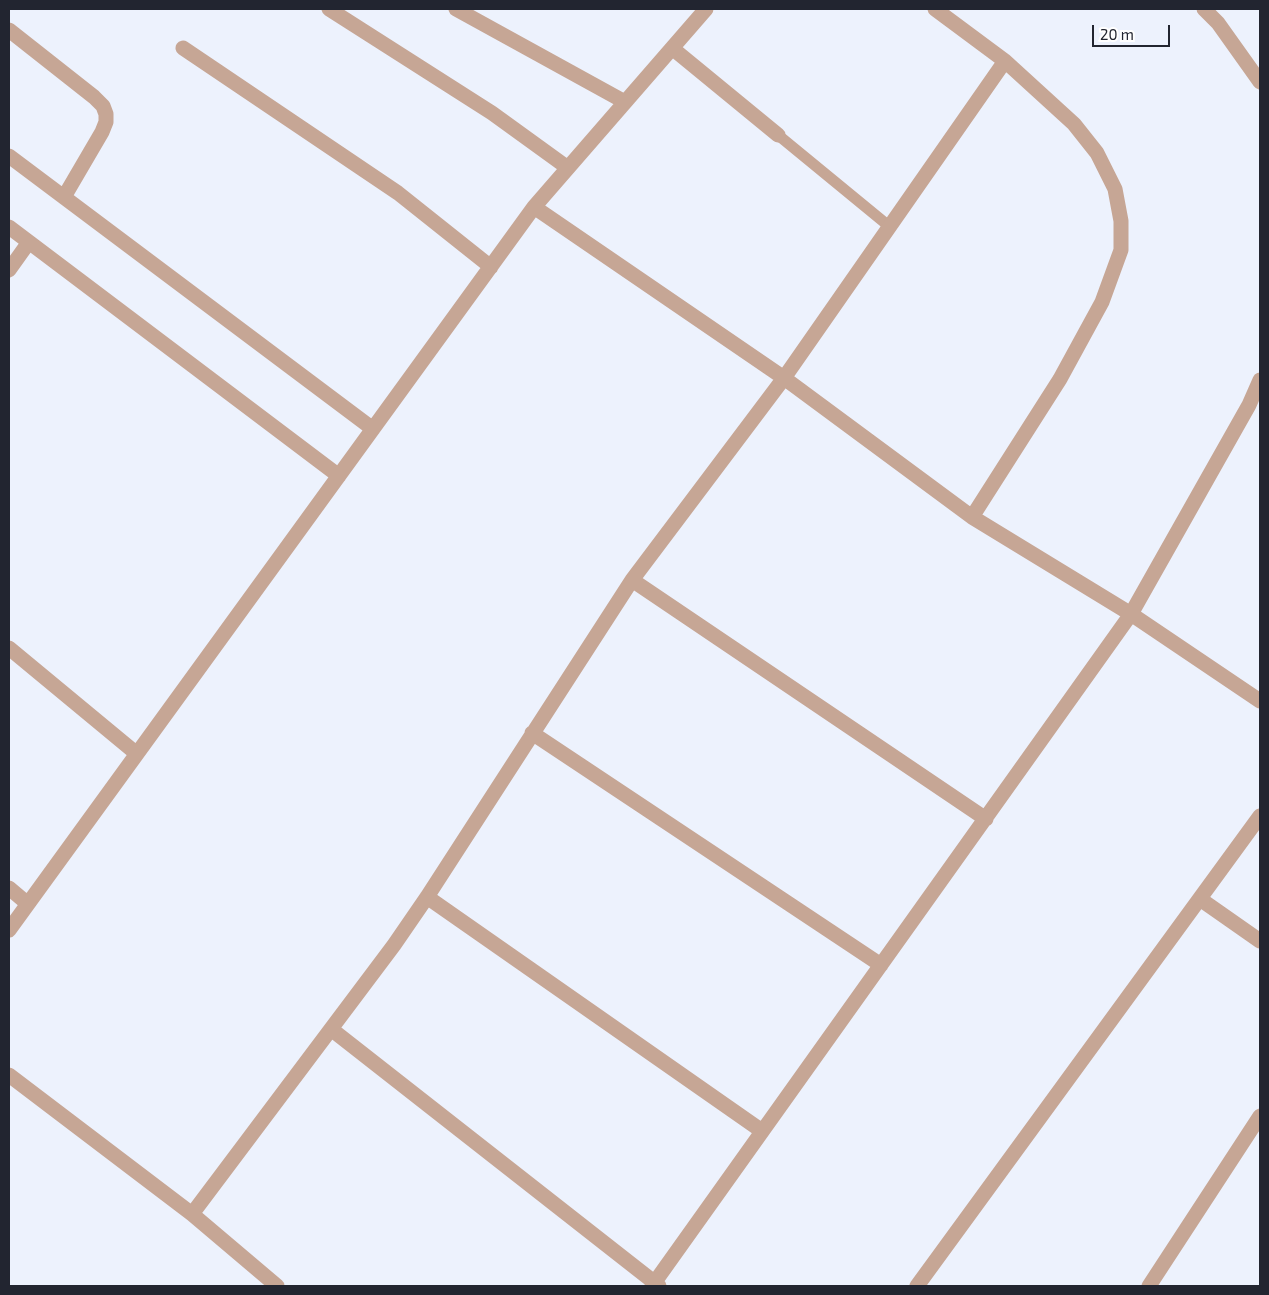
<!DOCTYPE html>
<html>
<head>
<meta charset="utf-8">
<style>
  body { margin:0 }
  #map { position:relative; width:1269px; height:1295px; overflow:hidden; background:#edf2fd; font-family:"Exo 2",sans-serif }
  canvas { display:block }
  .frame { position:absolute; inset:0; border:10px solid #222530; pointer-events:none }
  .scale { position:absolute; left:1092px; top:25px; width:78px; height:22px; box-sizing:border-box; border:2px solid #222530; border-top:0; padding-left:6px; font-size:15px; line-height:18px; white-space:nowrap; color:#222530; -webkit-text-stroke:4px #fff; paint-order:stroke }
</style>
</head>
<body>
<div id="map">
<canvas width="1269" height="1295"></canvas>
<div class="frame"></div>
<div class="scale">20 m</div>
</div>
<script>
const context = document.querySelector('canvas').getContext('2d');
context.lineJoin = 'round';
const shape = rows => new Path2D(rows.map(r => 'M' + r).join(''));
function trace(path, color, width, dash) { context.strokeStyle = color; context.lineWidth = width; context.lineCap = dash ? 'butt' : 'round'; context.setLineDash(dash || []); context.stroke(path); }
trace(shape([
  [778,135,890,227]
]), '#c6a695', 11);
trace(shape([
  [329,9,492,113,568,168],
  [456,9,625,102],
  [935,9,1005,61,1074,124,1097,153,1115,189,1121,221,1121,250,1102,302,1060,379,972,517],
  [1204,9,1218,23,1260,82],
  [9,30,94,97,103,106,106,114,106,122,102,132,64,197],
  [183,48,398,193,491,267],
  [672,48,778,135],
  [9,156,373,429],
  [534,207,784,378,972,517,1131,614,1260,701],
  [9,227,339,476],
  [9,270,29,242],
  [632,580,986,819],
  [9,648,137,754],
  [532,733,881,965],
  [9,888,28,904],
  [427,897,762,1131],
  [1200,899,1260,941],
  [9,930,534,207,706,9],
  [331,1029,659,1286],
  [9,1075,192,1214,277,1286],
  [192,1214,394,945,427,897,632,580,784,378,1005,61],
  [652,1286,1131,614,1249,405,1260,380],
  [917,1286,1260,816],
  [1149,1286,1260,1116]
]), '#c6a695', 15);
</script>
</body>
</html>
